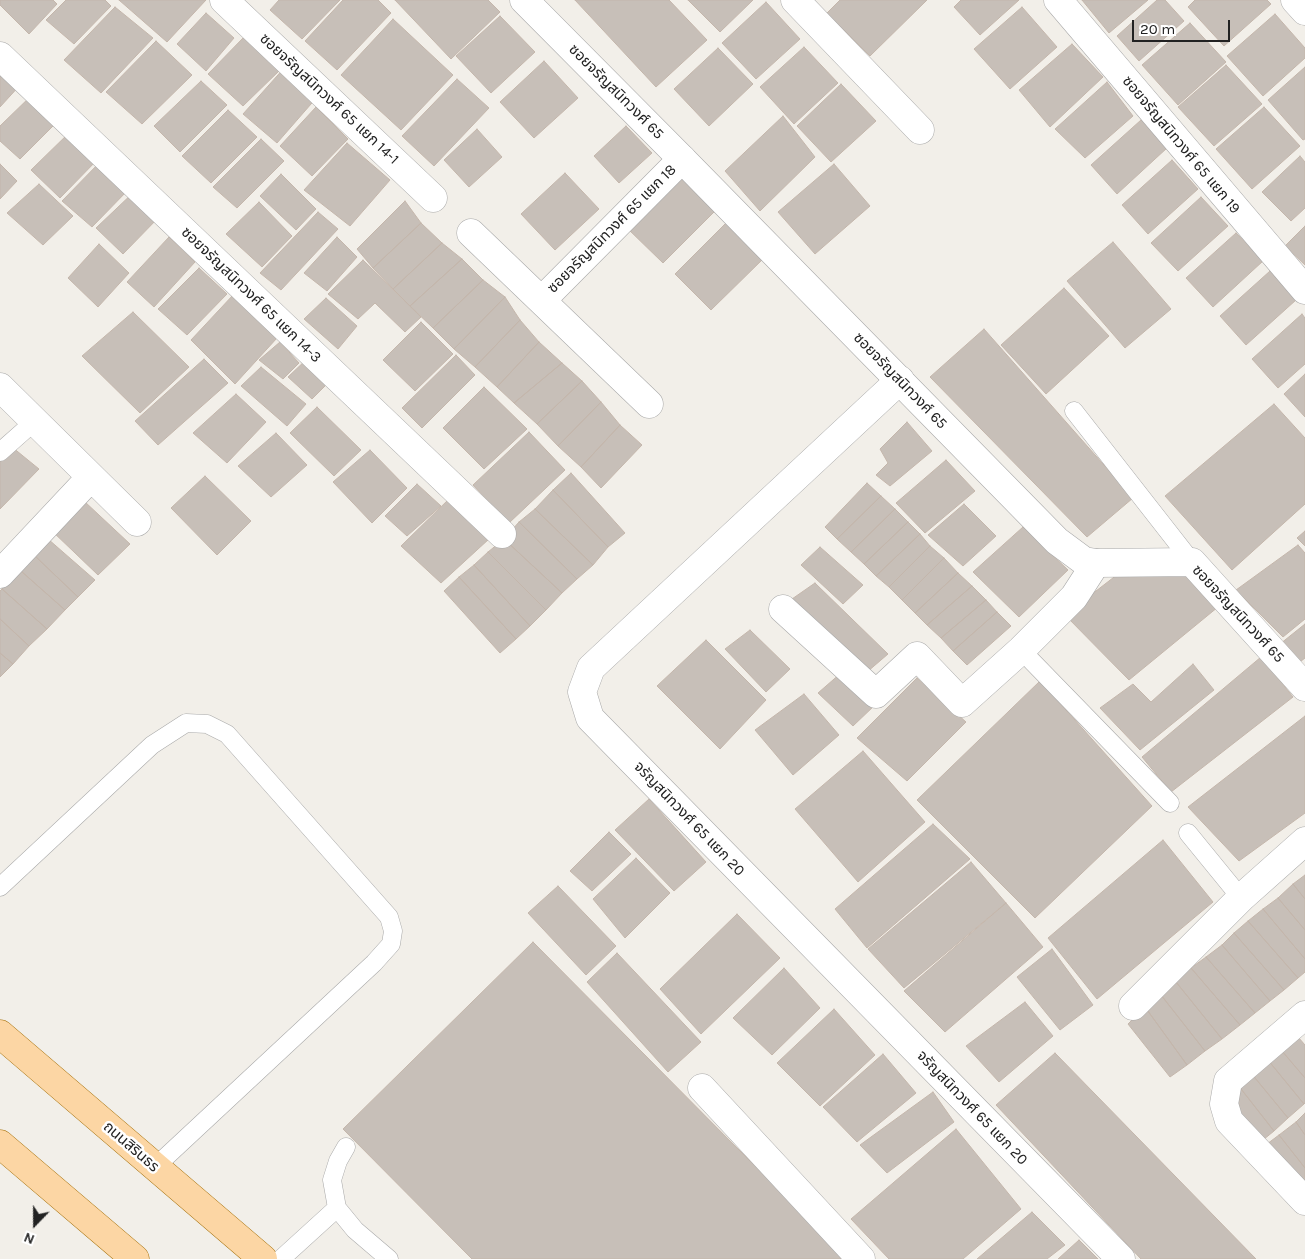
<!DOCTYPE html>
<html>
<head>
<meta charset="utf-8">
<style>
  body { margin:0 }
  #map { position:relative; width:1305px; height:1259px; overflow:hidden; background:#f2efe9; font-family:Karla,sans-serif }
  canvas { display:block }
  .north { position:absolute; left:10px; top:1199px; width:50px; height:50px; -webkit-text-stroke:4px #fff; paint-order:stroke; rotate:202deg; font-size:14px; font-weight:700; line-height:20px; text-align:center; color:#222 }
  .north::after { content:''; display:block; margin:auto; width:18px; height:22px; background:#222; clip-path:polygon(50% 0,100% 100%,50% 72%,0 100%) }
  .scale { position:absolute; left:1132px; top:20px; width:98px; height:22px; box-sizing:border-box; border:2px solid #222; border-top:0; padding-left:6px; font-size:15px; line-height:18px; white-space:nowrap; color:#222; -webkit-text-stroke:4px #fff; paint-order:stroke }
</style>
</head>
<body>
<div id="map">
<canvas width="1305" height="1259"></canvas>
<div class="north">N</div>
<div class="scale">20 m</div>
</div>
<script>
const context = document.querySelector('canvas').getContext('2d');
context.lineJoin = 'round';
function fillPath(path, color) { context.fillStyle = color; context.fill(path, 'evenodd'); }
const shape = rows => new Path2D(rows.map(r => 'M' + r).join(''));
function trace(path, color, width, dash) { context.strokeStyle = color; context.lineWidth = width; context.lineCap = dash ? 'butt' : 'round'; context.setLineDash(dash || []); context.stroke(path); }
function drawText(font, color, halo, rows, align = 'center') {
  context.font = font + ' Karla,"Noto Sans Thai",sans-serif'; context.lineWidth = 5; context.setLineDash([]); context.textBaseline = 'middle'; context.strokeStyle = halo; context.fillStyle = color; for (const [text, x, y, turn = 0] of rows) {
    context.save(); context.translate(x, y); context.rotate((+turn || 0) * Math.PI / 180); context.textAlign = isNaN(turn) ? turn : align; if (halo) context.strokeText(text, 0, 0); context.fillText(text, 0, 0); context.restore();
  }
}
const building = shape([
  [0,0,53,0,57,4,29,34,0,5,0,0],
  [66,0,105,0,111,6,74,44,46,20,66,0],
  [119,0,206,0,167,42,119,0],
  [279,0,340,0,302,39,270,10,279,0],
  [343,0,378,0,391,13,337,70,305,41,343,0],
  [395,0,488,0,500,12,451,59,395,0],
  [575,0,669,0,707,40,656,87,575,0],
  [688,0,753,0,720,32,688,0],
  [840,0,927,0,870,56,827,13,840,0],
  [961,0,1019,0,980,35,954,7,961,0],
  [1082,0,1148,0,1109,33,1082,0],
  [1157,0,1165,0,1184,21,1139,61,1117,36,1157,0],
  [1195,0,1267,0,1271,4,1224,46,1188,7,1195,0],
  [766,2,800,39,756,79,722,43,766,2],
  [115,7,153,38,101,93,64,60,115,7],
  [1022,7,1057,47,1010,89,974,49,1022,7],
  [206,13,234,38,206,71,177,44,206,13],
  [1275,14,1305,48,1305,58,1263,96,1227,56,1275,14],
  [500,16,535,52,491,93,456,56,500,16],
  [393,19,453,75,401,130,341,75,393,19],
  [1190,23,1226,62,1178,105,1142,65,1190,23],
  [245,36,281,69,243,106,208,74,245,36],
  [156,41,192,75,142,124,106,92,156,41],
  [1072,44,1103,77,1050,127,1019,90,1072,44],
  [804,47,838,83,794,124,760,87,804,47],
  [718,48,753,84,709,126,674,89,718,48],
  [544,61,578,98,534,138,500,102,544,61],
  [0,63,21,84,0,107,0,63],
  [1226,65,1262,104,1214,146,1178,107,1226,65],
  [286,66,318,96,277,143,243,114,286,66],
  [1305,67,1305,139,1303,140,1268,100,1305,67],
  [457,79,489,108,434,166,402,136,457,79],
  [201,81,227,105,180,152,154,126,201,81],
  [1107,82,1133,116,1085,158,1055,129,1107,82],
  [841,84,876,121,831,162,797,126,841,84],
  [34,93,60,119,20,159,0,141,0,126,34,93],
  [316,107,348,139,312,176,280,146,316,107],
  [1264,107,1300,146,1252,189,1216,149,1264,107],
  [228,110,257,137,211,183,182,156,228,110],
  [783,116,815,157,760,211,725,171,783,116],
  [1141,120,1167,148,1117,194,1091,165,1141,120],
  [626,126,652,153,619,183,594,156,626,126],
  [477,129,502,157,469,187,444,160,477,129],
  [72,130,100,157,60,198,31,170,72,130],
  [261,139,284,161,237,208,213,187,261,139],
  [347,143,390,180,350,226,304,190,347,143],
  [1300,156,1305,162,1305,208,1291,221,1262,192,1300,156],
  [102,160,130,188,92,227,62,201,102,160],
  [1172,160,1198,189,1148,234,1122,205,1172,160],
  [0,164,17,181,0,199,0,164],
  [834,164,870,206,815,254,778,212,834,164],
  [565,173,599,209,555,250,521,214,565,173],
  [281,174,316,209,296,230,260,196,281,174],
  [678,174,715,211,663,263,626,227,678,174],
  [39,184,73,216,43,245,7,213,39,184],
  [136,190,160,216,123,254,96,228,136,190],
  [1201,197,1228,226,1178,271,1151,243,1201,197],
  [405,201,421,223,373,268,357,249,405,201],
  [259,202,292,236,262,267,226,234,259,202],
  [318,212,338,229,281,290,260,273,318,212],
  [727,222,764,258,711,310,675,274,727,222],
  [421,223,442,243,393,289,373,268,421,223],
  [1305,226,1305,265,1285,246,1305,226],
  [1236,233,1263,261,1213,307,1186,278,1236,233],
  [169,237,195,262,154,307,127,282,169,237],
  [337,237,357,257,327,291,304,273,337,237],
  [1113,242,1171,309,1125,348,1067,281,1113,242],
  [442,243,462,259,410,306,393,289,442,243],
  [99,244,129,273,98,307,68,278,99,244],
  [462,259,483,280,433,328,410,306,462,259],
  [363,260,421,317,405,332,375,303,358,319,328,294,363,260],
  [199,268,227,294,187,335,158,309,199,268],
  [1270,271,1296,300,1246,345,1220,316,1270,271],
  [483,280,505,297,454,349,433,328,483,280],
  [1064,288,1109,336,1046,394,1001,345,1064,288],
  [234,294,277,338,235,384,191,340,234,294],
  [505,297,520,320,475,367,454,349,505,297],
  [326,298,357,326,338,349,304,319,326,298],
  [133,312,189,367,140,413,82,356,133,312],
  [1302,314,1305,318,1305,364,1278,388,1252,359,1302,314],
  [520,320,539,342,497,387,475,367,520,320],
  [421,322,453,354,415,391,383,360,421,322],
  [984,329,1133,498,1087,537,930,377,984,329],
  [280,342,299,363,283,379,259,360,280,342],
  [539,342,562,363,514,403,497,387,539,342],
  [456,355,475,375,422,428,402,408,456,355],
  [308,358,331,380,312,399,288,377,308,358],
  [204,359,228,383,158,445,135,421,204,359],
  [562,363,582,381,537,424,514,403,562,363],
  [261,367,306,404,287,426,241,386,261,367],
  [1305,374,1305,417,1284,394,1305,374],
  [582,381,601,402,558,446,537,424,582,381],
  [484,387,527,429,484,469,443,428,484,387],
  [236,394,266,422,227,463,193,433,236,394],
  [601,402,620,425,581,467,558,446,601,402],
  [1274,404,1305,438,1305,504,1232,570,1165,496,1274,404],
  [317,407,361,450,334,476,290,433,317,407],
  [907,422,932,451,890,486,876,475,888,463,880,449,907,422],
  [620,425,642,445,601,488,581,467,620,425],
  [529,432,565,470,509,523,473,485,529,432],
  [276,433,307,465,271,497,238,466,276,433],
  [12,447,39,469,0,509,0,459,12,447],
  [370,450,407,488,372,523,333,482,370,450],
  [946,460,975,491,925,533,896,503,946,460],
  [571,473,625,533,608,547,553,490,571,473],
  [205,476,251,521,217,555,171,508,205,476],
  [867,483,881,496,837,539,825,527,867,483],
  [417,484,441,506,407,536,385,516,417,484],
  [553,490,608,547,593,565,535,509,553,490],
  [881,496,895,509,851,552,837,539,881,496],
  [449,499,489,539,441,583,401,546,449,499],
  [84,501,130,544,98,575,51,530,84,501],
  [964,504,996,536,963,566,928,535,964,504],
  [535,509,593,565,577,579,519,522,535,509],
  [895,509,908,522,864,564,851,552,895,509],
  [519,522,577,579,562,593,504,539,519,522],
  [908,522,920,534,876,576,864,564,908,522],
  [1023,527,1068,570,1019,617,973,572,1023,527],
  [1305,531,1305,546,1297,538,1305,531],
  [920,534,930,546,889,587,876,576,920,534],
  [48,539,95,580,78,597,35,556,48,539],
  [504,539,562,593,546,610,488,552,504,539],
  [1298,545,1305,553,1305,619,1283,637,1236,590,1298,545],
  [930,546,944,558,902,600,889,587,930,546],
  [820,547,863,585,843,604,801,565,820,547],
  [488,552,546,610,530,626,474,565,488,552],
  [35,556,78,597,65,610,21,571,35,556],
  [944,558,958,573,915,613,902,600,944,558],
  [474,565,530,626,516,639,459,577,474,565],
  [1191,569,1218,607,1129,680,1065,615,1118,574,1191,569],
  [21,571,65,610,47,629,2,589,21,571],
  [958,573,972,586,927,625,915,613,958,573],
  [459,577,516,639,500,653,444,591,459,577],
  [815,583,888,654,867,672,792,599,815,583],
  [972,586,986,600,941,638,927,625,972,586],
  [2,589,47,629,29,646,0,619,0,591,2,589],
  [986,600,997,612,953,651,941,638,986,600],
  [997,612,1011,626,967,665,953,651,997,612],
  [0,619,29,646,13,664,0,653,0,619],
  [1305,624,1305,658,1296,665,1280,644,1305,624],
  [750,630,790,669,766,692,725,649,750,630],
  [706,640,766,700,720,749,657,686,706,640],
  [0,653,13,664,0,677,0,653],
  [1261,657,1293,697,1171,792,1142,757,1261,657],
  [1193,664,1214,690,1140,750,1100,708,1133,684,1151,702,1193,664],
  [841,673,875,705,853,726,818,693,841,673],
  [917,678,966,722,907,781,857,738,917,678],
  [1040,681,1152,806,1035,918,917,800,1040,681],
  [804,694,839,735,793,775,755,730,804,694],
  [1305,716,1305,813,1239,861,1188,807,1305,716],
  [863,751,925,822,858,882,795,809,863,751],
  [649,799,706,862,674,891,615,830,649,799],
  [933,824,970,859,867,948,835,909,933,824],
  [609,832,631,854,592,891,570,871,609,832],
  [1163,840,1213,902,1097,999,1048,938,1163,840],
  [636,858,670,893,625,938,593,899,636,858],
  [971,862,1006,903,904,988,868,949,971,862],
  [1305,875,1305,899,1293,884,1305,875],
  [1293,884,1305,899,1305,930,1278,898,1293,884],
  [558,886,616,946,586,975,528,913,558,886],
  [1278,898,1305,930,1305,959,1263,909,1278,898],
  [1006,903,1043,947,945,1032,904,991,1006,903],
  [1263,909,1305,959,1305,972,1298,978,1248,921,1263,909],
  [737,914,780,958,701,1034,660,989,737,914],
  [1248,921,1298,978,1284,990,1234,933,1248,921],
  [1234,933,1284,990,1270,1001,1222,945,1234,933],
  [533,942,847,1259,472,1259,343,1129,533,942],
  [1222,945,1270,1001,1255,1013,1206,957,1222,945],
  [1052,949,1093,1005,1060,1030,1017,977,1052,949],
  [617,953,701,1042,668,1072,587,982,617,953],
  [1206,957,1255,1013,1240,1025,1191,968,1206,957],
  [784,968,820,1008,772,1055,733,1018,784,968],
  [1191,968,1240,1025,1222,1039,1176,982,1191,968],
  [1176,982,1222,1039,1205,1051,1161,995,1176,982],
  [1161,995,1205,1051,1187,1065,1145,1007,1161,995],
  [1025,1002,1053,1036,999,1082,966,1046,1025,1002],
  [1145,1007,1187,1065,1170,1077,1128,1024,1145,1007],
  [834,1009,875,1055,820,1106,777,1063,834,1009],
  [1292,1030,1305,1045,1305,1078,1276,1044,1292,1030],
  [1276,1044,1305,1078,1305,1103,1304,1104,1263,1054,1276,1044],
  [1055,1053,1256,1259,1141,1259,996,1105,1055,1053],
  [883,1054,916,1093,857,1142,823,1107,883,1054],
  [1263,1054,1304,1104,1288,1118,1246,1067,1263,1054],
  [1246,1067,1288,1118,1274,1131,1234,1080,1246,1067],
  [1234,1080,1274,1131,1258,1144,1227,1105,1234,1080],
  [933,1092,954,1122,887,1173,860,1145,933,1092],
  [1305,1113,1305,1135,1296,1122,1305,1113],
  [1296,1122,1305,1135,1305,1168,1279,1135,1296,1122],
  [956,1129,1021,1209,963,1259,889,1259,851,1219,956,1129],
  [1279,1135,1305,1168,1305,1197,1263,1147,1279,1135],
  [1032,1212,1065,1245,1047,1259,977,1259,1032,1212],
  [1079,1240,1098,1259,1058,1259,1079,1240]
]);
fillPath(building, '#c7bfb8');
trace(building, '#c4b6ab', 1);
const service = shape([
  [1074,411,1192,562],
  [0,452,35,421],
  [1021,650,1170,803],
  [1188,833,1241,898],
  [0,887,152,745,186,723,207,724,227,734,389,917,393,931,391,944,374,963,155,1167],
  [346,1147,338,1161,332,1180,337,1208,355,1230,389,1259],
  [281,1259,337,1208]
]);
const minor = shape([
  [224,0,433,198],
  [795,0,920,130],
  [1058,0,1305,290],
  [1295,0,1305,11],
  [0,56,502,534],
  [471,233,649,404],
  [542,300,682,159],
  [900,380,591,668,582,692,590,718,1121,1259],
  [0,387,137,522],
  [0,574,91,477],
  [783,609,876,694,917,656,962,703,1021,650,1074,597,1096,563],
  [1133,1006,1241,898,1305,841],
  [1305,1015,1228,1081,1224,1104,1229,1121,1305,1201],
  [702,1088,861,1259]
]);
const tertiary = shape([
  [524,0,682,159,1057,541,1084,561,1096,563,1192,562,1305,687]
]);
const primary = shape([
  [0,1034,263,1259],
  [0,1144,135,1259]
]);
trace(service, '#a9a9a9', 19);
trace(minor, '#a9a9a9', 29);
trace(tertiary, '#a9a9a9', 29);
trace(primary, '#a06b00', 29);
trace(service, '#fff', 18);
trace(minor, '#fff', 28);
trace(tertiary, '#fff', 28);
trace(primary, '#fcd6a4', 28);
drawText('15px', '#222', '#fff', [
  ["ซอยจรัญสนิทวงศ์ 65",616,92,45],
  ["ซอยจรัญสนิทวงศ์ 65 แยก 14-1",329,99,43],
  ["ซอยจรัญสนิทวงศ์ 65 แยก 19",1181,145,50],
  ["ซอยจรัญสนิทวงศ์ 65 แยก 18",612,229,-45],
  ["ซอยจรัญสนิทวงศ์ 65 แยก 14-3",251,295,44],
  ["ซอยจรัญสนิทวงศ์ 65",900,381,46],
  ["ซอยจรัญสนิทวงศ์ 65",1238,614,47],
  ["จรัญสนิทวงศ์ 65 แยก 20",689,819,46],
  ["จรัญสนิทวงศ์ 65 แยก 20",972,1108,46],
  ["ถนนสิรินธร",131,1147,41]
]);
</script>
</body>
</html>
